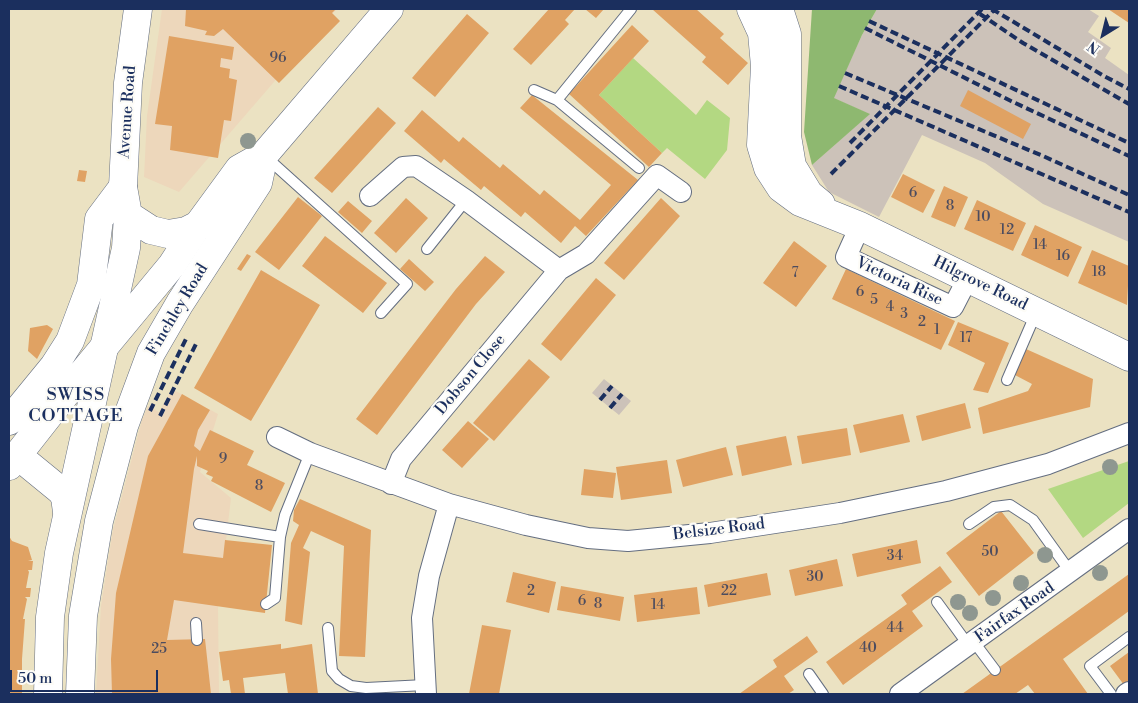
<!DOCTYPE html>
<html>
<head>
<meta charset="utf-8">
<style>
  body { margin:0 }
  #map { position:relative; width:1138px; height:703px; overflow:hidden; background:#ebe2c2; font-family:"Libre Bodoni",serif }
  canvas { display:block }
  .frame { position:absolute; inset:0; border:10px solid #1b2f5e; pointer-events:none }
  .north { position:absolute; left:1078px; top:10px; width:50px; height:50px; -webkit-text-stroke:4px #fdfcf7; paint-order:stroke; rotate:216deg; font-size:14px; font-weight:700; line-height:20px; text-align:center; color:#1b2f5e }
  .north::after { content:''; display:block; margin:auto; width:18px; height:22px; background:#1b2f5e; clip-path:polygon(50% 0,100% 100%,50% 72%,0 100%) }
  .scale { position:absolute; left:10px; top:670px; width:148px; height:22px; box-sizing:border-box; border:2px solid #1b2f5e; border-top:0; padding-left:6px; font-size:15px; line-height:18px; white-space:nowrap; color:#1b2f5e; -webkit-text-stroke:4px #fdfcf7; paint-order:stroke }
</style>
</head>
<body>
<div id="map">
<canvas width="1138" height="703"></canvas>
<div class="frame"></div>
<div class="north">N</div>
<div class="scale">50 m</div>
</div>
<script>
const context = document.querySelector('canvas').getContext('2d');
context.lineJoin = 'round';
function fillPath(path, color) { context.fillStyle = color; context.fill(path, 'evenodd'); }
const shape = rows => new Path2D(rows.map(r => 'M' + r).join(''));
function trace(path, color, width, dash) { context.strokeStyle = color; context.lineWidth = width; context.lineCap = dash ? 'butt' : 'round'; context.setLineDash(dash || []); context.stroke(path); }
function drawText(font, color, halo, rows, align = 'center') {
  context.font = font + ' "Libre Bodoni",serif'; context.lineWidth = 4.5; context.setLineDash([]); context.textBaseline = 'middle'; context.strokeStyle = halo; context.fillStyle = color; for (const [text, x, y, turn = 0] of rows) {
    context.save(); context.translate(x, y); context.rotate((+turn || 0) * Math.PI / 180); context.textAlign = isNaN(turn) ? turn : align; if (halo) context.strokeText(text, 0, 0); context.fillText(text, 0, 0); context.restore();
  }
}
fillPath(shape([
  [162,9,337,9,179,192,144,177,147,116],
  [172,389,218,414,200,472,231,498,218,608,219,694,96,694,101,606,113,530,142,420,148,406,159,412]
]), '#edd7bb');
fillPath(shape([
  [877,9,1088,9,1099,16,1088,32,1111,48,1105,58,1129,75,1129,242,1043,204,985,163,922,135,879,217,829,192,812,165,869,114,833,98,862,35],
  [604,379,631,401,619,415,592,393]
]), '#ccc2b9');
fillPath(shape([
  [633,58,696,115,707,100,730,118,727,150,705,179,667,148,662,153,599,95],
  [1129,461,1129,503,1083,538,1048,489]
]), '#b3d882');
fillPath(shape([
  [812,9,877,9,862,35,834,98,870,114,812,165,804,132]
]), '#8eb870');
fillPath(shape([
  [186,9,336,9,332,13,340,21,279,83,223,29,214,36,205,35,207,31,185,26],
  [549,9,575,9,565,20,569,24,531,65,513,49],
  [585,9,604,9,596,18],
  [652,9,696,9,724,34,720,38,748,63,728,85,702,62,706,57],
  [1108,9,1129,9,1129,23],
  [467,14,489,33,435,97,412,78],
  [632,25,649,41,599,95,662,153,649,167,569,94],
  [169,36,234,47,232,60,221,58,220,67,230,69,229,78,237,80,231,121,224,120,218,158,170,150,172,126,155,124],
  [968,90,1031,124,1023,139,960,106],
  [532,95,638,180,586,236,575,226,561,243,525,212,521,217,484,186,481,190,444,159,441,163,404,131,422,110,459,142,463,137,500,168,503,164,540,195,544,190,580,220,611,185,520,108],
  [378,107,396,123,332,193,314,178],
  [79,170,87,171,85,182,77,181],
  [903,174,935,190,923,213,891,197],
  [944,186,968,197,955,227,931,217],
  [298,197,322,216,279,270,255,252],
  [406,198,428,218,396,253,374,233],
  [661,198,680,216,624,280,604,263],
  [977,200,1026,223,1013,251,964,229],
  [348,201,372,221,362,233,338,212],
  [1035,225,1082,247,1068,277,1021,255],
  [325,236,387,283,363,313,302,266],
  [794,241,827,266,796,307,763,283],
  [1092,250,1129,266,1127,305,1078,283],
  [247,254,251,256,241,271,237,269],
  [485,256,505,272,476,304,377,435,356,419,456,289],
  [409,259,434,282,425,291,400,269],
  [846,269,955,321,941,350,832,299],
  [261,270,320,305,251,421,194,388],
  [596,278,616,295,561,361,541,344],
  [958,322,1009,343,988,393,973,390,985,363,948,345],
  [47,325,53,329,37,359,28,351,30,328],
  [1026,349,1093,379,1090,407,983,434,978,408,1028,391,1032,384,1013,374],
  [529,359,550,377,494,441,473,423],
  [182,394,210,410,198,430,194,446,200,451,210,430,254,451,247,465,285,483,271,512,211,481,213,477,206,474,208,471,197,466,197,456,194,469,183,553,223,558,225,540,272,545,265,613,174,600,167,640,205,639,211,694,112,694,111,659,116,593,148,456],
  [965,403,971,428,922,441,916,416],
  [903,414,910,442,860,453,853,425],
  [468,421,489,439,462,468,442,450],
  [847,428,851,455,802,464,797,436],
  [786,436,792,465,742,476,736,446],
  [726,447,733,475,683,487,676,460],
  [667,460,672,493,621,500,616,467],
  [584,469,616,473,613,498,581,495],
  [300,499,371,530,365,657,339,656,344,546,311,531,303,548,310,552,302,625,285,621,291,543,299,525,293,521,294,510],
  [1001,511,1034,553,979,596,946,553],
  [9,536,12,541,28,547,32,560,28,561,33,561,32,570,28,570,29,572,26,588,31,588,30,597,25,597,27,599,23,619,25,619,22,659,22,694,9,694],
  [917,540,921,563,857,577,852,554],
  [837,559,843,586,795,596,789,570],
  [940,566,952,582,912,611,923,626,843,685,826,662,907,604,901,595],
  [513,572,556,582,549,613,506,602],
  [767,573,771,595,708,607,704,585],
  [1129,574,1129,611,1063,659,1088,694,1035,694,1028,685,1015,694,962,694],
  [561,586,624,597,620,621,557,610],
  [697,587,700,614,637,622,634,595],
  [482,625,511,630,499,694,469,694],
  [807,636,818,652,784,676,794,690,788,694,739,694,777,667,773,660],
  [281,644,281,649,312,644,318,694,288,694,285,673,243,678,245,694,231,694,229,680,223,681,219,652],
  [1129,652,1129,682,1124,685,1110,666]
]), '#e0a263');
const lane = shape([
  [534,90,557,100,639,168],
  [557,100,631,9],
  [266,157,407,284,381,313],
  [427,249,466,200],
  [1007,380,1036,313],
  [199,524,280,537,285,515,310,453],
  [969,524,994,507,1010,505,1033,520,1071,573],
  [937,602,969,646],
  [266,604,275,598,280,537],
  [196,623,197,640],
  [328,628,332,671,339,679,351,686,366,688,425,685],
  [974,642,995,670],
  [809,674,823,694],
  [1111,694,1090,666,1129,637]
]);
const street = shape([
  [370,196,403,167,416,166,466,200,559,270],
  [860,226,846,257,953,307,968,278],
  [277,437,310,453,449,504,526,525,588,538,628,541,710,533,840,513,946,491,1048,464,1129,433],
  [391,484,401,459,559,270,586,254,657,175,681,192],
  [426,694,422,618,429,576,449,504],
  [900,694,1129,529],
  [1126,694,1129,692]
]);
const secondary = shape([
  [751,9,762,33,765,66,761,145,768,168,781,188,800,202,860,226,1129,357],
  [779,9,787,34,787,136,792,166,809,194,821,204],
  [9,421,54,366,70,341,91,285,99,219,123,187],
  [17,455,61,491,65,497,67,512],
  [9,466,71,387,172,265,198,225]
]);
const highway = shape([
  [128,215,151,230,168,234,186,231,198,225,239,169,264,155],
  [48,694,50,617,59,553,126,248,128,215,123,187,128,83,138,9],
  [80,694,83,616,99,521,124,426,151,353,180,303,258,183,264,155,389,9]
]);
trace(lane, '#646e81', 12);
trace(street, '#646e81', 22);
trace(secondary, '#646e81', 29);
trace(highway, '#646e81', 29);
trace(lane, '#fff', 10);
trace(street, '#fff', 20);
trace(secondary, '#fff', 28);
trace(highway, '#fff', 28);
trace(shape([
  [992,9,1104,76,1129,89],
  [980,14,1023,43,1129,104],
  [869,21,1129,143],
  [865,28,1011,101,1129,156],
  [845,73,1043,156,1129,195],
  [839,86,1129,212],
  [850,143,982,9],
  [831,174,995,9],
  [600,400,612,386],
  [610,408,622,394],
  [150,411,186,339],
  [160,416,196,344]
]), '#1b2f5e', 4, [8, 4]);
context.fillStyle = '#8e9790';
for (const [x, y] of [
  [248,141],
  [1110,467],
  [1045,555],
  [1100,573],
  [1021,583],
  [993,598],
  [958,602],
  [970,613]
]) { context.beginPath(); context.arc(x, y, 8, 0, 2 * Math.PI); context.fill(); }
drawText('14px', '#4c4c5f', null, [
  ["96",278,59],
  ["6",913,194],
  ["8",950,207],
  ["10",983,218],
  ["12",1007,231],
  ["14",1040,246],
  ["16",1063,257],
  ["18",1099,273],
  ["7",795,274],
  ["6",860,293],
  ["5",874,301],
  ["4",890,308],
  ["3",904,315],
  ["2",922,323],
  ["1",937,331],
  ["17",966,339],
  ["9",223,460],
  ["8",259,487],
  ["50",990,553],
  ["34",895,557],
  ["30",815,578],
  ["2",531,592],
  ["22",729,592],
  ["6",582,602],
  ["8",598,605],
  ["14",658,606],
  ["44",895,629],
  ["40",868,649],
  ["25",159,650]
]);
drawText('16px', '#1b2f5e', '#fdfcf7', [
  ["Avenue Road",128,112,-86],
  ["Victoria Rise",899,282,25],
  ["Hilgrove Road",980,284,26],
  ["Finchley Road",178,310,-59],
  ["Dobson Close",471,375,-50],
  ["Belsize Road",719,530,-7],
  ["Fairfax Road",1015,613,-35]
]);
context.letterSpacing = '1px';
drawText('18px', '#1b2f5e', '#fdfcf7', [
  ["SWISS",76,396],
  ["COTTAGE",76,417]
]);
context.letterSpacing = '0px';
</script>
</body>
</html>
